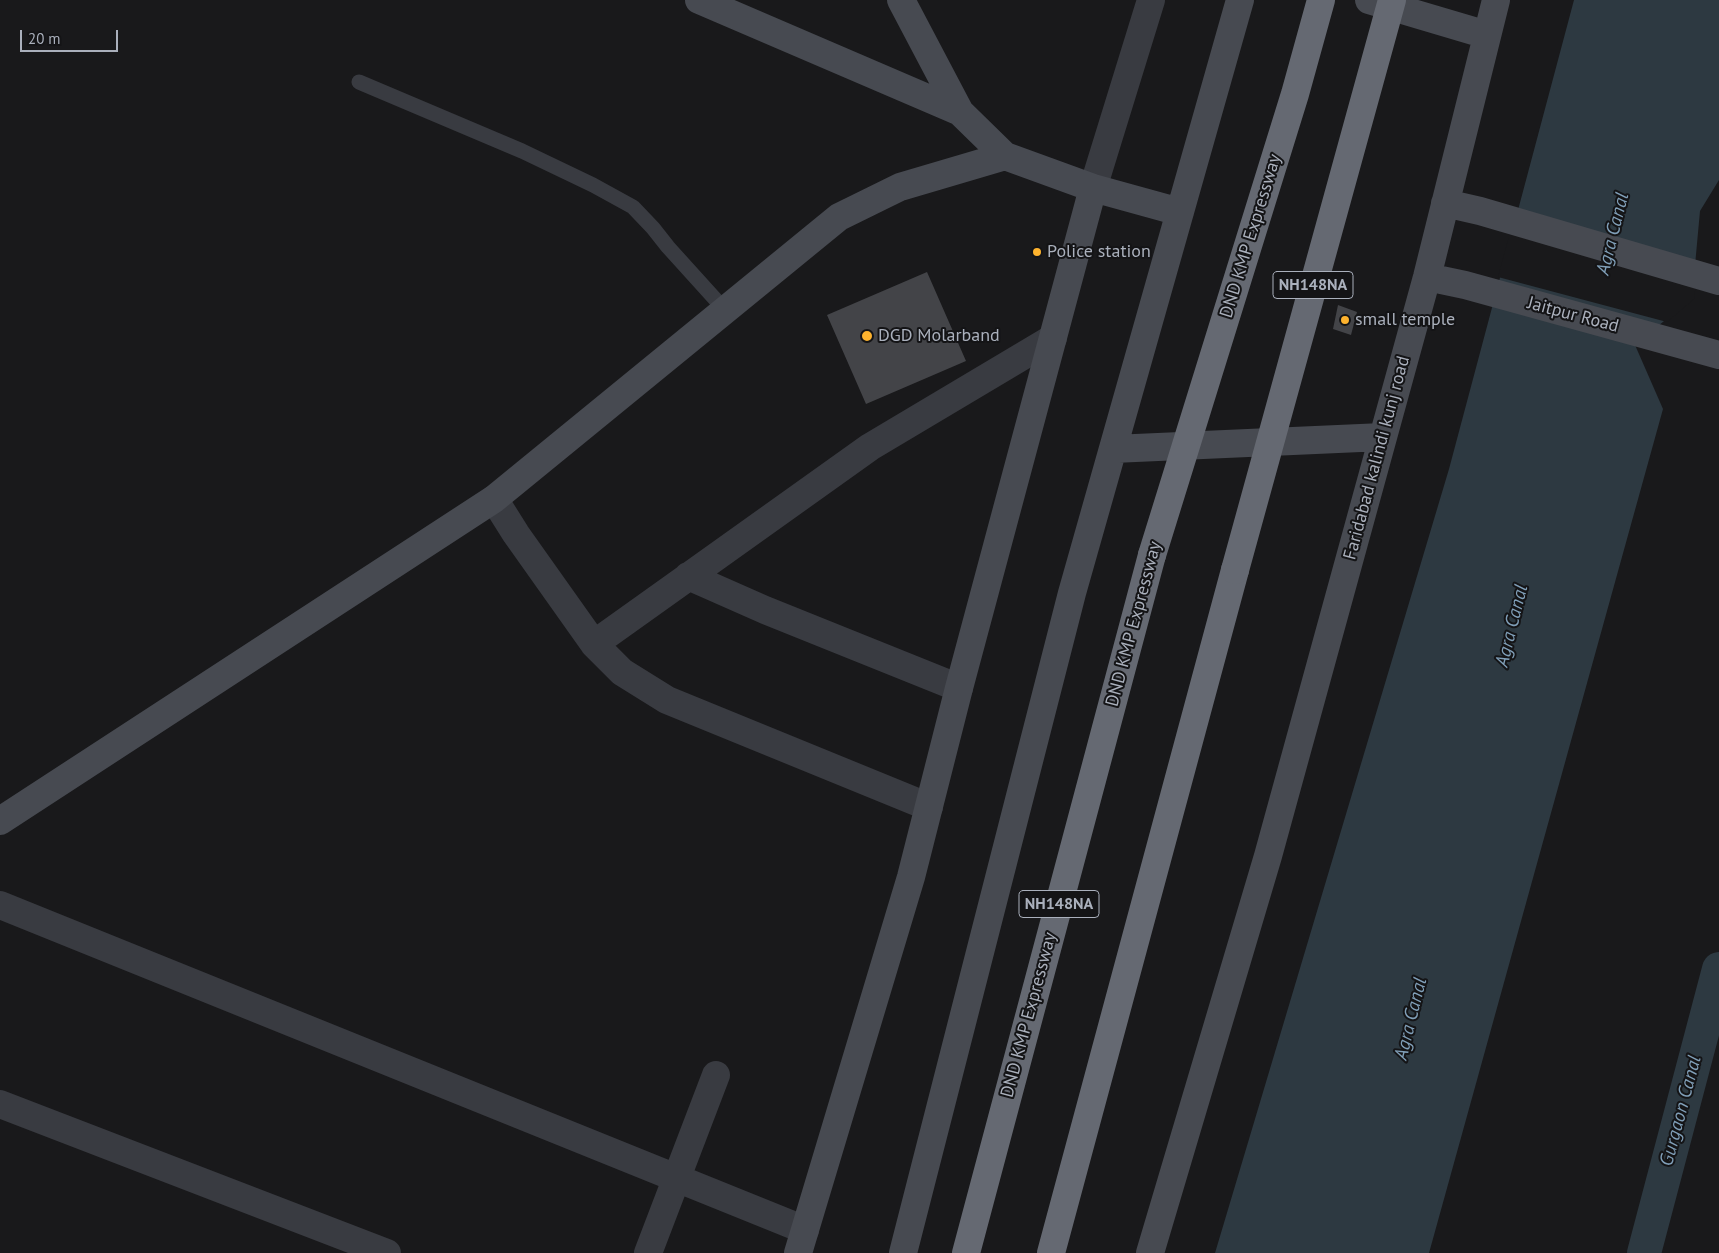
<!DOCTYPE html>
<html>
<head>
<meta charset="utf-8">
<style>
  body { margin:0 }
  #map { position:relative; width:1719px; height:1253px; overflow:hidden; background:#19191b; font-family:"PT Sans",sans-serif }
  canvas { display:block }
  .scale { position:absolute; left:20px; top:30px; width:98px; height:22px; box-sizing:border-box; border:2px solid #aab0bc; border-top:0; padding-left:6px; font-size:15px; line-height:18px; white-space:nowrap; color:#aab0bc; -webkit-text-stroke:4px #141416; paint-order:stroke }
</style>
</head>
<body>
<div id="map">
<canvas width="1719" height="1253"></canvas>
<div class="scale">20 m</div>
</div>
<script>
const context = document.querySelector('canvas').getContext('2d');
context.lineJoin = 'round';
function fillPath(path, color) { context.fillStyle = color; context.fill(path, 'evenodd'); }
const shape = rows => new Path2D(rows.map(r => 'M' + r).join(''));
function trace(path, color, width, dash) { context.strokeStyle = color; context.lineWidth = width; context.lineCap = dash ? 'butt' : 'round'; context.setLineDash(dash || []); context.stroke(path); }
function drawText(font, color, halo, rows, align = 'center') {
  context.font = font + ' "PT Sans",sans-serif'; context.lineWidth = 4; context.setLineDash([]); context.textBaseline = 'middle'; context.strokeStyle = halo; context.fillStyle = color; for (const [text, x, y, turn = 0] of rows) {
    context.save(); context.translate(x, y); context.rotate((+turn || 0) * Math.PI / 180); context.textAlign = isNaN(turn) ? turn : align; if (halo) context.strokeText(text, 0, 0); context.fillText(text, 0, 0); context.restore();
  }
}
fillPath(shape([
  [1574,0,1719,0,1719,180,1700,211,1692,298,1635,345,1663,409,1429,1253,1215,1253,1449,469]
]), '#2d3941');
fillPath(shape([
  [1513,221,1697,275,1694,299,1667,322,1498,277]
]), '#19191b');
trace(shape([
  [1644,1253,1719,969]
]), '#2d3941', 34);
fillPath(shape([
  [927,272,966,361,866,404,827,315],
  [1338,305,1357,312,1351,335,1333,329]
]), '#434448');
trace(shape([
  [359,82,522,151,593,185,633,207,653,228,668,247,725,310]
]), '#393b41', 15);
trace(shape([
  [1093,188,1151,0],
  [494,499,516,534,594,644,622,672,667,700,929,807],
  [688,576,765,610,959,688],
  [594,644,870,447,1053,338],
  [0,905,805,1230],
  [0,1104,387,1253],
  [648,1253,716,1075]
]), '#393b41', 28);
trace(shape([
  [699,0,960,112,1005,156,1093,188,1180,212],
  [901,0,960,112],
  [1369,0,1487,35],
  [1445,203,1480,211,1719,281],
  [1427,277,1465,285,1719,355],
  [1113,449,1383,437],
  [0,821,494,499,839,217,900,187,1005,156],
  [798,1253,911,877,959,688,1093,188],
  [903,1253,1072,593,1240,0],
  [1150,1253,1268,856,1427,277,1496,0]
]), '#474a51', 28);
trace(shape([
  [966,1253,1152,555],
  [1051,1253,1235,570]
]), '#656972', 28);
trace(shape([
  [1152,555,1295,94,1321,0],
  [1235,570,1392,0]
]), '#656972', 28);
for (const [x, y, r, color] of [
  [1037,252,5,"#feb32e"],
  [1345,320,5,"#feb32e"],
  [867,336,6,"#feb32e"]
]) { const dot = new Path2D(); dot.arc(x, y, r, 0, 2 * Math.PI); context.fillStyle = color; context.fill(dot); trace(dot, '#141416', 2); }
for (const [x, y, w] of [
  [1313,285,80],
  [1059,904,80]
]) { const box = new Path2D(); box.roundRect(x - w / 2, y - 13.5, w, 27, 4); context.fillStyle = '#141416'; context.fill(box); trace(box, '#aab0bc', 1); }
drawText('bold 16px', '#aab0bc', null, [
  ["NH148NA",1313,285],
  ["NH148NA",1059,904]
]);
drawText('18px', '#aab0bc', '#141416', [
  ["DND KMP Expressway",1251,236,-73],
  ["Jaitpur Road",1573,315,15],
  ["Faridabad kalindi kunj road",1377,458,-75],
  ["DND KMP Expressway",1134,624,-75],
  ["DND KMP Expressway",1029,1015,-75]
]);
drawText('18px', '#aab0bc', '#141416', [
  ["Police station",1047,252],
  ["small temple",1355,320],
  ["DGD Molarband",878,336]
], 'left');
drawText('italic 19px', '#809fb8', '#141416', [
  ["Agra Canal",1613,234,-76],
  ["Agra Canal",1512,626,-76],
  ["Agra Canal",1411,1019,-76],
  ["Gurgaon Canal",1681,1111,-75]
]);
</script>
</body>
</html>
